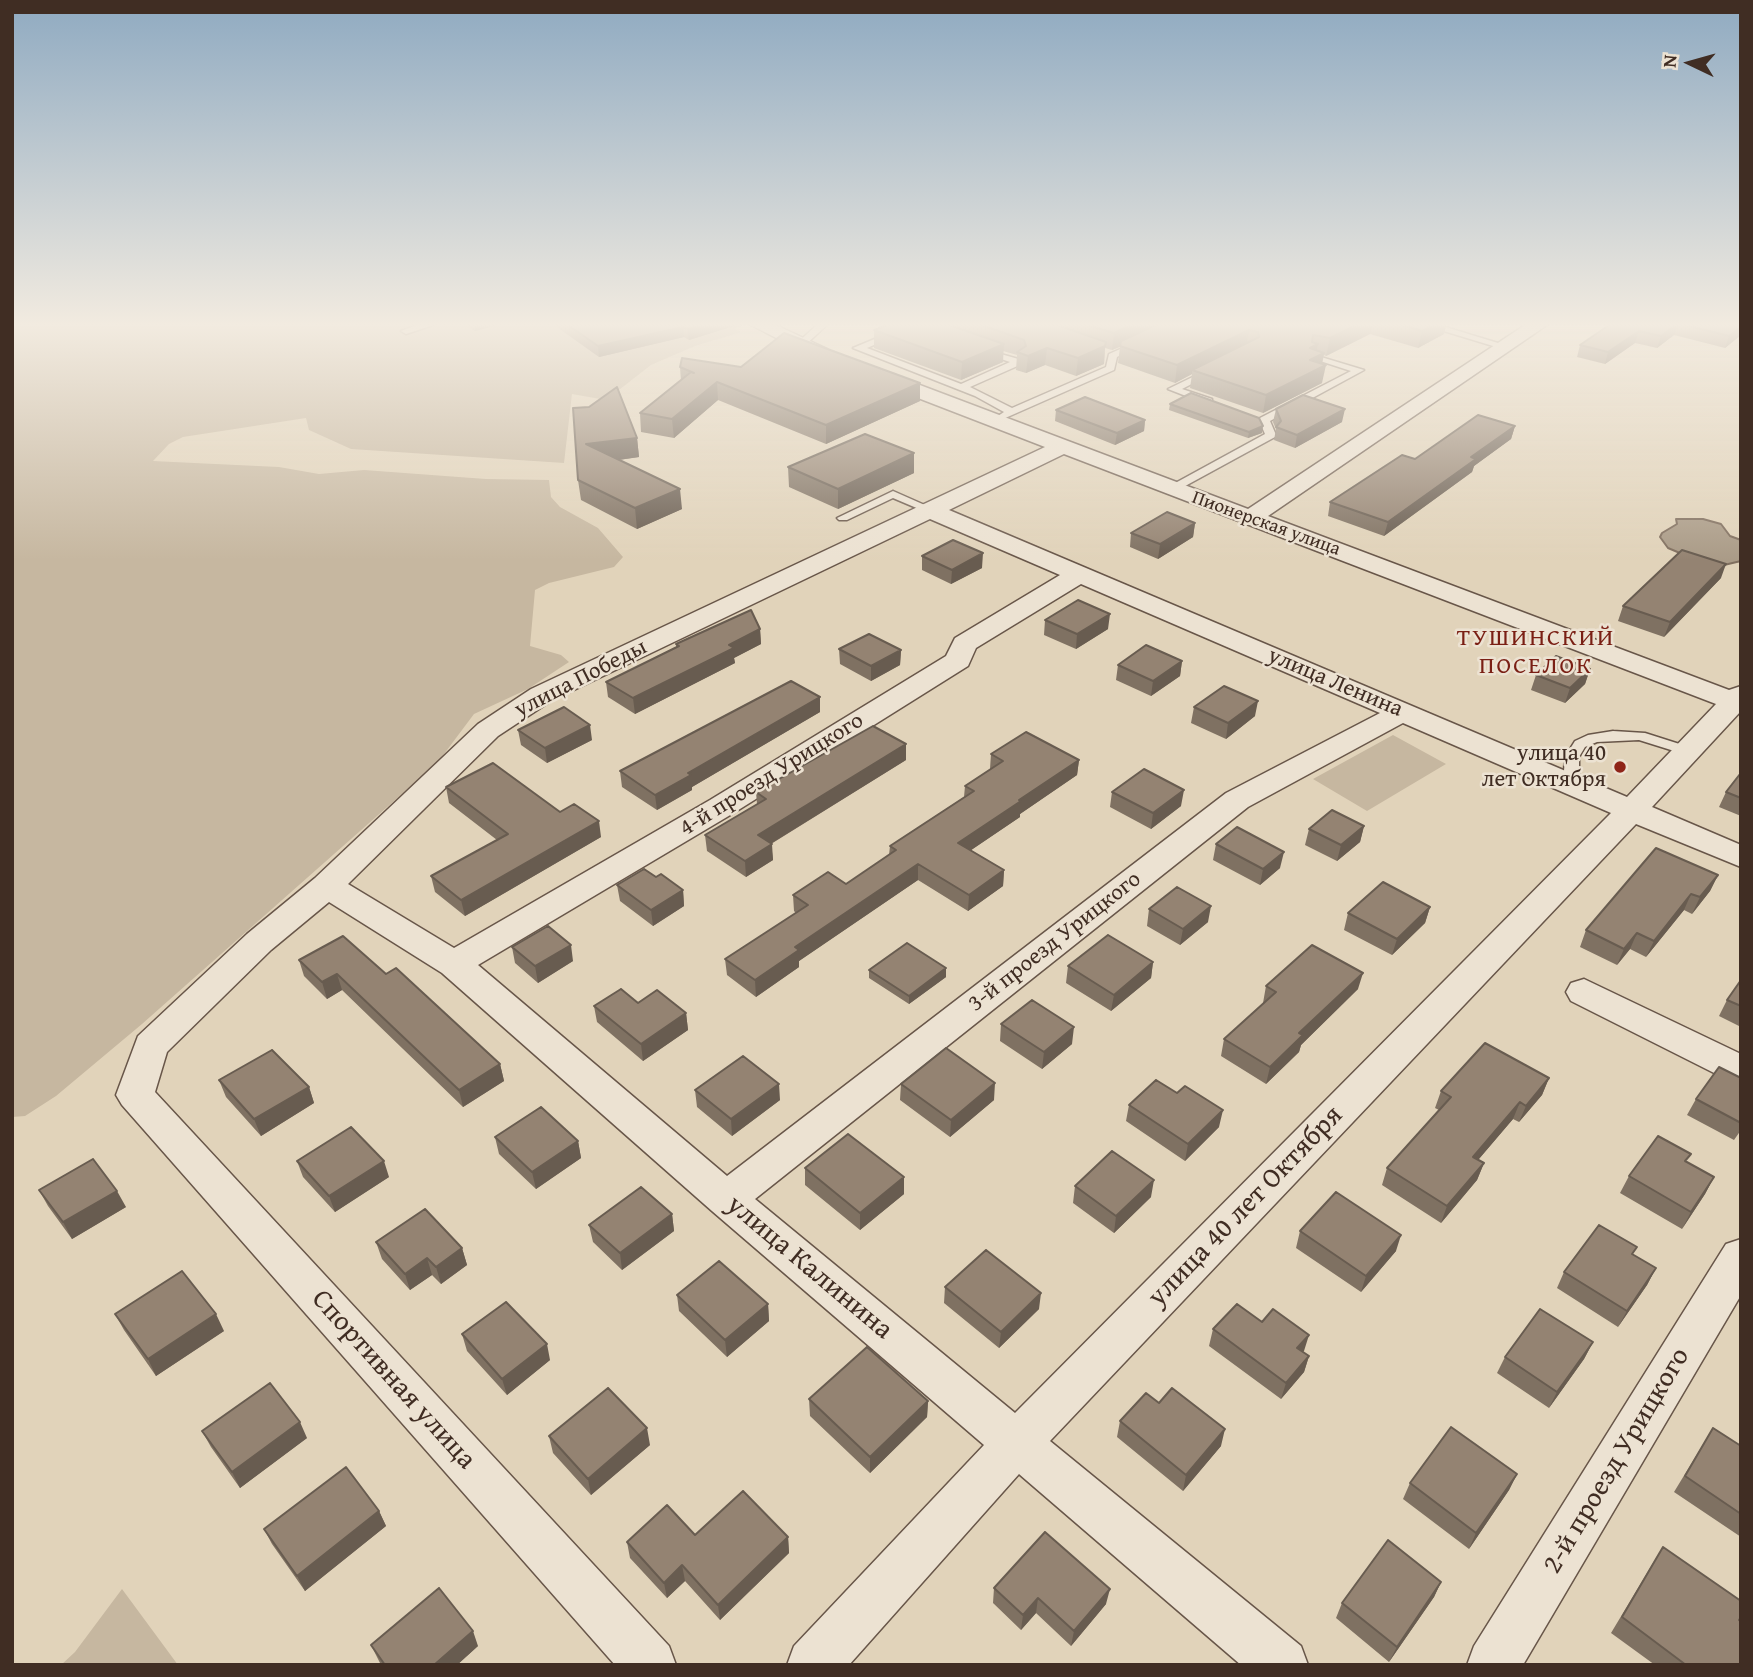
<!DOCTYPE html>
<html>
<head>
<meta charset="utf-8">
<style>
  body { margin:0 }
  #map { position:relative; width:1753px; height:1677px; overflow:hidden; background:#e1d3ba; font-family:"Gentium Book Plus",serif }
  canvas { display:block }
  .frame { position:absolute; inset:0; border:14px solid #402d23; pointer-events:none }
  .north { position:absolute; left:1655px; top:28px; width:70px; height:70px; -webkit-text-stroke:5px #ece2d2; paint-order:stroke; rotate:275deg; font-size:19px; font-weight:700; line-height:28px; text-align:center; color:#402d23 }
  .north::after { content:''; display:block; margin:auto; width:24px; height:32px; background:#402d23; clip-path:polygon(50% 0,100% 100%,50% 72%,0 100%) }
</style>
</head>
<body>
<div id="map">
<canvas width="1753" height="1677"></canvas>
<div class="frame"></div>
<div class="north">N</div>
</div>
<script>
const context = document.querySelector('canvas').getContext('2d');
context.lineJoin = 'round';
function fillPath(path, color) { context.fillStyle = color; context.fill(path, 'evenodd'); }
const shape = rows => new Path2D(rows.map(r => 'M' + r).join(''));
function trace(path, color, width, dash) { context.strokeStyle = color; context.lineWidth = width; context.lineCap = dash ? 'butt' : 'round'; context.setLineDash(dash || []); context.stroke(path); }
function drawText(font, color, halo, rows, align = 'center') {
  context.font = font + ' "Gentium Book Plus",serif'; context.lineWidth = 5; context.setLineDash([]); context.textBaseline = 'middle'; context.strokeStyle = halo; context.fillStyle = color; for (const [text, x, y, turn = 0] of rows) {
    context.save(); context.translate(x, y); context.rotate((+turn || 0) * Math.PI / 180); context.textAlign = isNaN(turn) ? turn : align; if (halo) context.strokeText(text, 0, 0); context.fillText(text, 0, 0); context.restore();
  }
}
fillPath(shape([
  [12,325,743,325,735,329,742,332,695,346,651,365,606,400,572,394,564,463,351,449,309,430,306,418,183,437,169,444,153,461,279,467,319,474,364,470,486,479,549,480,551,497,560,507,598,528,623,557,614,567,549,583,535,590,530,646,561,655,569,662,528,689,474,714,438,762,142,1024,56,1096,25,1116,12,1117],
  [1393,735,1446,764,1367,811,1313,779],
  [122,1589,178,1665,61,1665,75,1652]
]), '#c6b7a0');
const water = shape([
  [1676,519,1703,519,1721,524,1730,536,1741,540,1741,561,1724,565,1706,564,1668,548,1660,537,1662,533,1677,524,1676,519]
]);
fillPath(water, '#aa9b87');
trace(water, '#806f5f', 2);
const lane = shape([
  [417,325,433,325,406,334,401,331,417,325],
  [817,325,827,325,803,347,797,347,797,343,817,325],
  [1424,325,1439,325,1511,347,1503,349,1424,325],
  [889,333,897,335,867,348,961,384,1010,362,983,353,983,349,1022,360,1022,364,970,387,1012,408,1106,367,1109,354,1136,342,1144,344,1117,357,1114,370,1003,419,998,416,1004,412,975,396,853,348,889,333],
  [1311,354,1364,370,1270,421,1276,435,1275,437,1176,491,1168,491,1168,487,1265,434,1259,420,1260,418,1351,371,1311,358,1311,354],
  [1205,371,1213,373,1182,389,1212,399,1212,403,1204,403,1168,389,1205,371],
  [893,491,936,510,930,513,926,512,893,498,847,520,839,520,837,518,893,491],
  [1613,731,1645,733,1692,748,1694,751,1687,755,1639,740,1597,742,1585,747,1579,757,1579,785,1571,790,1566,788,1563,785,1565,757,1575,741,1588,735,1613,731]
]);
const street = shape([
  [751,325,776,325,827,349,830,353,827,357,813,357,751,325],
  [1525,325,1547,325,1268,516,1729,690,1741,686,1741,711,1652,807,1741,845,1741,867,1636,824,1050,1441,1301,1646,1308,1665,1241,1665,1019,1474,849,1665,787,1665,794,1646,984,1445,712,1211,442,973,329,902,271,950,167,1052,155,1092,669,1646,676,1665,615,1665,122,1105,116,1095,138,1036,247,934,315,878,478,724,531,689,1045,447,874,381,871,377,874,373,888,373,1248,509,1525,325],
  [1064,454,1716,704,1627,797,949,510,1064,454],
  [930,519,1060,575,955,638,946,656,710,800,454,948,348,884,498,736,551,701,930,519],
  [1081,584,1380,713,1226,793,727,1176,478,965,732,814,968,666,976,648,1081,584],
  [1403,723,1611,813,1015,1413,755,1199,1248,807,1403,723],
  [1584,979,1741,1054,1741,1084,1728,1080,1571,1001,1566,992,1571,983,1584,979],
  [1741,1239,1741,1295,1523,1665,1467,1665,1474,1646,1726,1244,1741,1239]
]);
trace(lane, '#685649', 3);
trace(street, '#685649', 3);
fillPath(lane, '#ece2d2');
fillPath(street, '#ece2d2');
fillPath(shape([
  [465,325,497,325,475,331],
  [554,325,737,325,689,340,684,337,599,357],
  [887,325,1446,325,1444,334,1418,348,1370,334,1326,356,1324,355,1322,364,1322,383,1263,413,1190,388,1192,374,1175,383,1118,363,1120,347,1112,350,1105,348,1104,364,1076,376,1045,365,1026,373,1016,370,1017,355,1003,351,1003,362,961,380,874,348,874,330],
  [1609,325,1741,325,1741,335,1725,348,1674,335,1657,348,1635,343,1605,364,1577,357,1580,345],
  [680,367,741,367,920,383,920,401,826,444,718,400,674,438,641,432,640,413,681,381],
  [1170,404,1262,433,1248,438,1169,410],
  [1276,409,1342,422,1295,448,1274,440,1276,429,1273,422],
  [1056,410,1145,420,1144,431,1115,445,1055,421],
  [1515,426,1511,439,1474,466,1472,472,1384,536,1328,516,1330,502],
  [637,438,639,457,619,460,682,509,637,529,581,500,578,480],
  [914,453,914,473,838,509,789,487,788,467],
  [1195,523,1193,537,1158,559,1130,547,1131,533],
  [922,556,982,568,951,584,922,570],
  [1721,578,1664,637,1618,621,1623,606],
  [1045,620,1108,629,1076,649,1044,635],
  [760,629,761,644,734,658,735,663,635,714,608,697,606,682,676,647,676,644],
  [839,649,901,650,900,665,871,681,840,664],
  [1182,661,1180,676,1151,696,1116,680,1118,665],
  [1590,669,1585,684,1565,703,1531,690,1536,675],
  [820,697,820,712,692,787,692,790,657,810,622,787,620,771],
  [1194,707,1255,716,1226,739,1191,723],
  [518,730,592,740,547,763,521,745],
  [991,754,1079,760,1077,775,1020,814,1020,817,971,850,1004,870,1003,886,968,911,918,880,799,961,799,967,756,997,727,975,725,959,796,913,794,911,793,895,846,884,889,855,890,846,964,797,965,786,990,769],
  [906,760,771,844,773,860,746,877,707,851,705,835,757,804,756,792],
  [1741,774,1741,816,1719,807,1726,792],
  [446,787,560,812,601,837,465,916,435,892,431,876,497,840,449,803],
  [1112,792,1181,806,1151,829,1110,807],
  [1364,826,1360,842,1337,861,1305,845,1309,829],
  [1216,844,1280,868,1260,885,1213,860],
  [1718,875,1710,891,1692,914,1684,910,1646,957,1630,949,1617,965,1580,947,1586,930],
  [656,877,683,890,684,906,653,926,620,901,617,885],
  [1430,907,1425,923,1392,955,1344,930,1348,913],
  [1149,909,1208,922,1180,945,1147,926],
  [512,947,573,961,538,983,515,963],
  [299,960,386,974,500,1064,504,1081,463,1107,342,990,327,999,304,976],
  [1153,962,1151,978,1111,1011,1066,983,1068,966],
  [946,968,946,977,909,1004,869,978,869,970],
  [1741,980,1741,1027,1719,1016,1727,1000],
  [1266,986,1358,989,1301,1045,1299,1052,1266,1084,1221,1056,1224,1039,1264,1003,1263,1003],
  [638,1003,686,1013,688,1030,643,1061,597,1022,594,1006],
  [1001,1024,1072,1044,1042,1069,1000,1041],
  [1549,1078,1542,1095,1519,1122,1513,1119,1478,1160,1484,1163,1477,1180,1441,1223,1382,1185,1387,1168,1439,1110,1435,1108,1441,1091],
  [1741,1078,1741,1130,1734,1140,1687,1115,1696,1099],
  [219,1080,309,1087,314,1103,261,1136,226,1097],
  [901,1084,994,1100,950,1137,900,1100],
  [695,1090,780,1100,732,1136,697,1107],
  [1129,1105,1219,1127,1185,1161,1126,1121],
  [495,1137,578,1141,581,1158,536,1189,499,1154],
  [297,1161,389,1177,335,1212,303,1177],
  [1687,1162,1714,1177,1705,1194,1682,1229,1620,1193,1629,1176],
  [805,1168,904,1177,904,1194,860,1230,805,1185],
  [1075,1186,1151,1197,1114,1233,1073,1203],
  [39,1190,126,1207,72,1239,48,1206],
  [672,1214,674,1231,622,1270,593,1242,589,1225],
  [1300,1231,1396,1251,1361,1292,1296,1248],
  [376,1242,462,1248,467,1265,441,1284,432,1275,410,1290,382,1259],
  [1633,1255,1656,1268,1647,1285,1618,1327,1557,1288,1564,1272],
  [945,1287,1039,1309,999,1348,944,1303],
  [677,1295,768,1304,769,1321,727,1357,679,1311],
  [115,1314,224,1331,156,1376,124,1330],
  [1213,1329,1303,1352,1309,1356,1304,1372,1281,1399,1209,1346],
  [462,1334,550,1360,507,1395,467,1351],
  [1593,1342,1584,1359,1549,1408,1497,1373,1505,1357],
  [809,1399,928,1401,927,1417,870,1473,810,1416],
  [1159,1403,1221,1446,1183,1491,1117,1437,1120,1421],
  [1713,1428,1741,1446,1741,1537,1674,1492],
  [202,1431,307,1438,240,1488,211,1447],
  [549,1436,650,1445,591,1495,553,1453],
  [1517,1474,1509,1490,1469,1549,1403,1499,1410,1483],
  [379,1511,386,1526,305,1591,272,1544,264,1529],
  [695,1535,788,1537,789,1553,720,1620,685,1581,667,1598,630,1558,627,1542],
  [1663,1547,1739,1620,1741,1665,1655,1665,1611,1633,1653,1563],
  [1441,1582,1434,1597,1389,1662,1336,1618,1342,1603],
  [994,1588,1106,1604,1071,1646,1036,1613,1021,1630,993,1603],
  [371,1645,478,1646,457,1665,381,1665]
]), '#7f7162');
fillPath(shape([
  [474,325,497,325,475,331],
  [701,325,737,325,689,340,688,329],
  [1131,325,1167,325,1112,350,1114,333],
  [1356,325,1372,325,1370,334,1326,356,1330,338],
  [1432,325,1446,325,1444,334,1418,348,1422,331],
  [1676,325,1678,325,1674,335,1657,348,1661,336],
  [683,327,684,337,599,357,598,346],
  [1741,327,1741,335,1725,348,1729,336],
  [1249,330,1246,348,1192,370,1192,374,1175,383,1177,365],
  [1639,331,1635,343,1605,364,1608,352],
  [1004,344,1003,362,961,380,962,362],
  [1318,344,1315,357,1324,353,1321,367,1326,365,1322,383,1263,413,1266,395,1310,348],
  [1105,346,1104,364,1076,376,1078,358],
  [1047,348,1045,365,1026,373,1028,356],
  [717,382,718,400,674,438,672,419],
  [920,383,920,401,826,444,826,425],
  [1345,409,1342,422,1295,448,1297,435],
  [1145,420,1144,431,1115,445,1117,433],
  [1263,426,1262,433,1248,438,1249,432],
  [1515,426,1511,439,1474,466,1472,472,1384,536,1388,522,1471,457],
  [637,438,639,457,589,464,586,444],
  [914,453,914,473,838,509,838,489],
  [680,489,682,509,637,529,635,508],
  [1195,523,1193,537,1158,559,1160,544],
  [983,553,982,568,951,584,952,570],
  [1726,564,1721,578,1664,637,1670,622],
  [1110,614,1108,629,1076,649,1077,634],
  [760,629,761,644,734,658,735,663,635,714,633,698,729,645],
  [901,650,900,665,871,681,871,666],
  [1182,661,1180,676,1151,696,1153,681],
  [1590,669,1585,684,1565,703,1570,688],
  [820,697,820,712,692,787,692,790,657,810,655,795,688,773],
  [1258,701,1255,716,1226,739,1228,723],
  [590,725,592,740,547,763,545,748],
  [906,744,906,760,759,851,758,835],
  [1079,760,1077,775,1020,814,1020,817,958,859,958,843,1019,800],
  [1184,790,1181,806,1151,829,1153,813],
  [599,821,601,837,465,916,461,900],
  [1364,826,1360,842,1337,861,1341,845],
  [772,844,773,860,746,877,745,861],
  [1284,852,1280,868,1260,885,1263,869],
  [918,864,918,880,799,961,799,967,756,997,755,980,795,947],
  [1004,870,1003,886,968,911,969,895],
  [1718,875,1710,891,1692,914,1700,897],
  [683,890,684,906,653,926,651,910],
  [1691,894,1684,910,1646,957,1654,941],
  [1211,906,1208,922,1180,945,1183,929],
  [1430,907,1425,923,1392,955,1397,939],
  [1637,933,1630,949,1617,965,1624,949],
  [571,945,573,961,538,983,535,966],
  [1153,962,1151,978,1111,1011,1114,995],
  [946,968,946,977,909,1004,909,996],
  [1363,973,1358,989,1301,1045,1299,1052,1266,1084,1270,1067,1299,1033],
  [337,974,342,990,327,999,322,982],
  [686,1013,688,1030,643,1061,641,1044],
  [1074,1027,1072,1044,1042,1069,1044,1052],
  [500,1064,504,1081,463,1107,459,1090],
  [1549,1078,1542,1095,1519,1122,1526,1106],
  [995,1083,994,1100,950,1137,951,1120],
  [779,1084,780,1100,732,1136,731,1119],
  [309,1087,314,1103,261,1136,254,1119],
  [1520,1102,1513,1119,1467,1173,1473,1157],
  [1223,1110,1219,1127,1185,1161,1188,1144],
  [578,1141,581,1158,536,1189,532,1172],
  [384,1161,389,1177,335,1212,329,1196],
  [1484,1163,1477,1180,1441,1223,1447,1206],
  [904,1177,904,1194,860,1230,860,1213],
  [1714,1177,1705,1194,1682,1229,1691,1212],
  [1154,1180,1151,1197,1114,1233,1116,1216],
  [117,1191,126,1207,72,1239,63,1222],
  [672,1214,674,1231,622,1270,620,1253],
  [1401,1235,1396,1251,1361,1292,1366,1276],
  [462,1248,467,1265,441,1284,436,1267],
  [427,1258,432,1275,410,1290,405,1274],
  [1656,1268,1647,1285,1618,1327,1627,1311],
  [1041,1293,1039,1309,999,1348,1001,1332],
  [768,1304,769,1321,727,1357,725,1340],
  [216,1314,224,1331,156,1376,148,1359],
  [1309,1335,1304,1351,1292,1364,1297,1348],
  [1593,1342,1584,1359,1549,1408,1557,1392],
  [547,1344,550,1360,507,1395,502,1379],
  [1309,1356,1304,1372,1281,1399,1286,1383],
  [928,1401,927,1417,870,1473,870,1457],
  [300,1422,307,1438,240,1488,232,1472],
  [647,1428,650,1445,591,1495,588,1479],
  [1225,1429,1221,1446,1183,1491,1186,1475],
  [1517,1474,1509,1490,1469,1549,1476,1533],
  [379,1511,386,1526,305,1591,297,1576],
  [788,1537,789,1553,720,1620,718,1605],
  [682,1565,685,1581,667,1598,664,1583],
  [1441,1582,1434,1597,1389,1662,1397,1647],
  [1110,1589,1106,1604,1071,1646,1074,1631],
  [1038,1598,1036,1613,1021,1630,1023,1615],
  [473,1631,478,1646,457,1665,434,1665]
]), '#685c50');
const building = shape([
  [568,325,701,325,688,329,683,327,598,346,568,325],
  [887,325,949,325,1004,344,962,362,874,330,887,325],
  [982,325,1057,325,1106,342,1105,346,1078,358,1047,348,1028,356,1017,352,1026,346,1024,340,982,325],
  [1088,325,1131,325,1114,333,1088,325],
  [1156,325,1356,325,1330,338,1313,335,1312,342,1318,344,1310,348,1324,353,1310,360,1326,365,1266,395,1192,370,1259,337,1258,332,1249,330,1177,365,1120,346,1121,341,1156,325],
  [1403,325,1432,325,1422,331,1403,325],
  [1609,325,1676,325,1661,336,1639,331,1608,352,1580,345,1609,325],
  [1686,325,1741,325,1741,327,1729,336,1686,325],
  [784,333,920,383,826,425,717,382,672,419,640,413,691,372,694,373,680,367,682,358,741,367,784,333],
  [617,387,637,438,586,444,680,489,635,508,578,480,573,408,589,407,617,387],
  [1191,393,1259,418,1263,426,1249,432,1170,404,1191,393],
  [1303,395,1345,409,1297,435,1276,427,1281,421,1276,409,1303,395],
  [1085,397,1145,420,1117,433,1056,410,1085,397],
  [1478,415,1515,426,1471,457,1476,459,1388,522,1330,502,1402,455,1415,459,1478,415],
  [865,434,914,453,838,489,788,467,865,434],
  [1167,512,1195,523,1160,544,1131,533,1167,512],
  [953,540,983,553,952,570,922,556,953,540],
  [1682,550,1726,564,1670,622,1623,606,1682,550],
  [1078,600,1110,614,1077,634,1045,620,1078,600],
  [751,610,760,629,729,645,734,648,633,698,606,682,679,646,676,644,751,610],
  [869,634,901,650,871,666,839,649,869,634],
  [1146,645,1182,661,1153,681,1118,665,1146,645],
  [1556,656,1590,669,1570,688,1536,675,1556,656],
  [791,681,820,697,688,773,691,775,655,795,620,771,791,681],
  [1224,686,1258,701,1228,723,1194,707,1224,686],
  [564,707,590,725,545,748,518,730,564,707],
  [873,726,906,744,758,835,772,844,745,861,705,835,766,799,756,792,873,726],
  [1026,732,1079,760,1019,800,1021,801,958,843,1004,870,969,895,918,864,795,947,799,950,755,980,725,959,808,905,793,895,828,872,846,884,896,850,890,846,974,791,965,786,1003,761,991,754,1026,732],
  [493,763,560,812,574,804,599,821,461,900,431,876,508,834,446,787,493,763],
  [1144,769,1184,790,1153,813,1112,792,1144,769],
  [1740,774,1741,774,1741,798,1726,792,1740,774],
  [1332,810,1364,826,1341,845,1309,829,1332,810],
  [1237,827,1284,852,1263,869,1216,844,1237,827],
  [1656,848,1718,875,1700,897,1691,894,1654,941,1637,933,1624,949,1586,930,1656,848],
  [644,869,656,877,661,874,683,890,651,910,617,885,644,869],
  [1383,882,1430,907,1397,939,1348,913,1383,882],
  [1177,887,1211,906,1183,929,1149,909,1177,887],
  [548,926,571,945,535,966,512,947,548,926],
  [1108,935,1153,962,1114,995,1068,966,1108,935],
  [343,936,386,974,396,968,500,1064,459,1090,337,974,322,982,299,960,343,936],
  [907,943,946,968,909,996,869,970,907,943],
  [1312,945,1363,973,1299,1033,1303,1035,1270,1067,1224,1039,1276,992,1266,986,1312,945],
  [1741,980,1741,1006,1727,1000,1741,980],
  [621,989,638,1003,657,990,686,1013,641,1044,594,1006,621,989],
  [1032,1000,1074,1027,1044,1052,1001,1024,1032,1000],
  [1485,1043,1549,1078,1526,1106,1520,1102,1473,1157,1484,1163,1447,1206,1387,1168,1451,1097,1441,1091,1485,1043],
  [946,1048,995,1083,951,1120,901,1084,946,1048],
  [272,1050,309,1087,254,1119,219,1080,272,1050],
  [743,1056,779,1084,731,1119,695,1090,743,1056],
  [1719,1067,1741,1078,1741,1123,1696,1099,1719,1067],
  [1156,1080,1177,1093,1185,1086,1223,1110,1188,1144,1129,1105,1156,1080],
  [541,1107,578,1141,532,1172,495,1137,541,1107],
  [351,1127,384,1161,329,1196,297,1161,351,1127],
  [848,1134,904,1177,860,1213,805,1168,848,1134],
  [1658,1136,1691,1154,1685,1161,1714,1177,1691,1212,1629,1176,1658,1136],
  [1112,1151,1154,1180,1116,1216,1075,1186,1112,1151],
  [93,1159,117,1191,63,1222,39,1190,93,1159],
  [641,1187,672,1214,620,1253,589,1225,641,1187],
  [1336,1192,1401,1235,1366,1276,1300,1231,1336,1192],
  [425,1209,462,1248,436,1267,427,1258,405,1274,376,1242,425,1209],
  [1599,1225,1637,1247,1632,1254,1656,1268,1627,1311,1564,1272,1599,1225],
  [986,1250,1041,1293,1001,1332,945,1287,986,1250],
  [719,1261,768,1304,725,1340,677,1295,719,1261],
  [182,1271,216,1314,148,1359,115,1314,182,1271],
  [506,1302,547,1344,502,1379,462,1334,506,1302],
  [1237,1304,1262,1322,1273,1309,1309,1335,1297,1348,1309,1356,1286,1383,1213,1329,1237,1304],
  [1540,1309,1593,1342,1557,1392,1505,1357,1540,1309],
  [867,1347,928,1401,870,1457,809,1399,867,1347],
  [270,1383,300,1422,232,1472,202,1431,270,1383],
  [608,1388,647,1428,588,1479,549,1436,608,1388],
  [1172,1388,1225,1429,1186,1475,1120,1421,1146,1393,1159,1403,1172,1388],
  [1451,1427,1517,1474,1476,1533,1410,1483,1451,1427],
  [1713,1428,1741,1446,1741,1514,1685,1476,1713,1428],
  [346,1467,379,1511,297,1576,264,1529,346,1467],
  [743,1491,788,1537,718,1605,682,1565,664,1583,627,1542,667,1505,695,1535,743,1491],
  [1045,1532,1110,1589,1074,1631,1038,1598,1023,1615,994,1588,1045,1532],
  [1388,1540,1441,1582,1397,1647,1342,1603,1388,1540],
  [1663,1547,1741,1601,1741,1617,1739,1620,1741,1621,1741,1665,1686,1665,1622,1617,1663,1547],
  [439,1588,473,1631,434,1665,385,1665,371,1645,439,1588]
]);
fillPath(building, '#948372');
trace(building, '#685c50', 2);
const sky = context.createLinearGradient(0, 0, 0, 560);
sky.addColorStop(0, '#8faac1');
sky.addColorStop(0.58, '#f2ebe0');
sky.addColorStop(1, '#f2ebe000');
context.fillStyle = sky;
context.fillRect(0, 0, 1753, 560);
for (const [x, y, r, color] of [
  [1620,767,7,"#8f2418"]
]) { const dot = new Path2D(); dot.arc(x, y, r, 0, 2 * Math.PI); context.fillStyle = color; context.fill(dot); trace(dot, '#ece2d2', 2.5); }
drawText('19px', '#402d23', '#ece2d2', [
  ["Пионерская улица",1266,524,20]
]);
drawText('23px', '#402d23', '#ece2d2', [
  ["улица Победы",581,679,-27],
  ["улица Ленина",1335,683,23],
  ["4-й проезд Урицкого",772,775,-32],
  ["3-й проезд Урицкого",1055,942,-38]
]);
drawText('23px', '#402d23', '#ece2d2', [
  ["улица 40",1606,754],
  ["лет Октября",1606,780]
], 'right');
context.letterSpacing = '2px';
drawText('24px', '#7a1f14', '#ece2d2', [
  ["ТУШИНСКИЙ",1536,639],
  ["ПОСЕЛОК",1536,667]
]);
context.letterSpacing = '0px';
drawText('28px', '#402d23', '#ece2d2', [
  ["улица 40 лет Октября",1246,1207,-46],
  ["улица Калинина",809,1268,40],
  ["Спортивная улица",393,1380,48],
  ["2-й проезд Урицкого",1617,1461,-59]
]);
</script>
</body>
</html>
